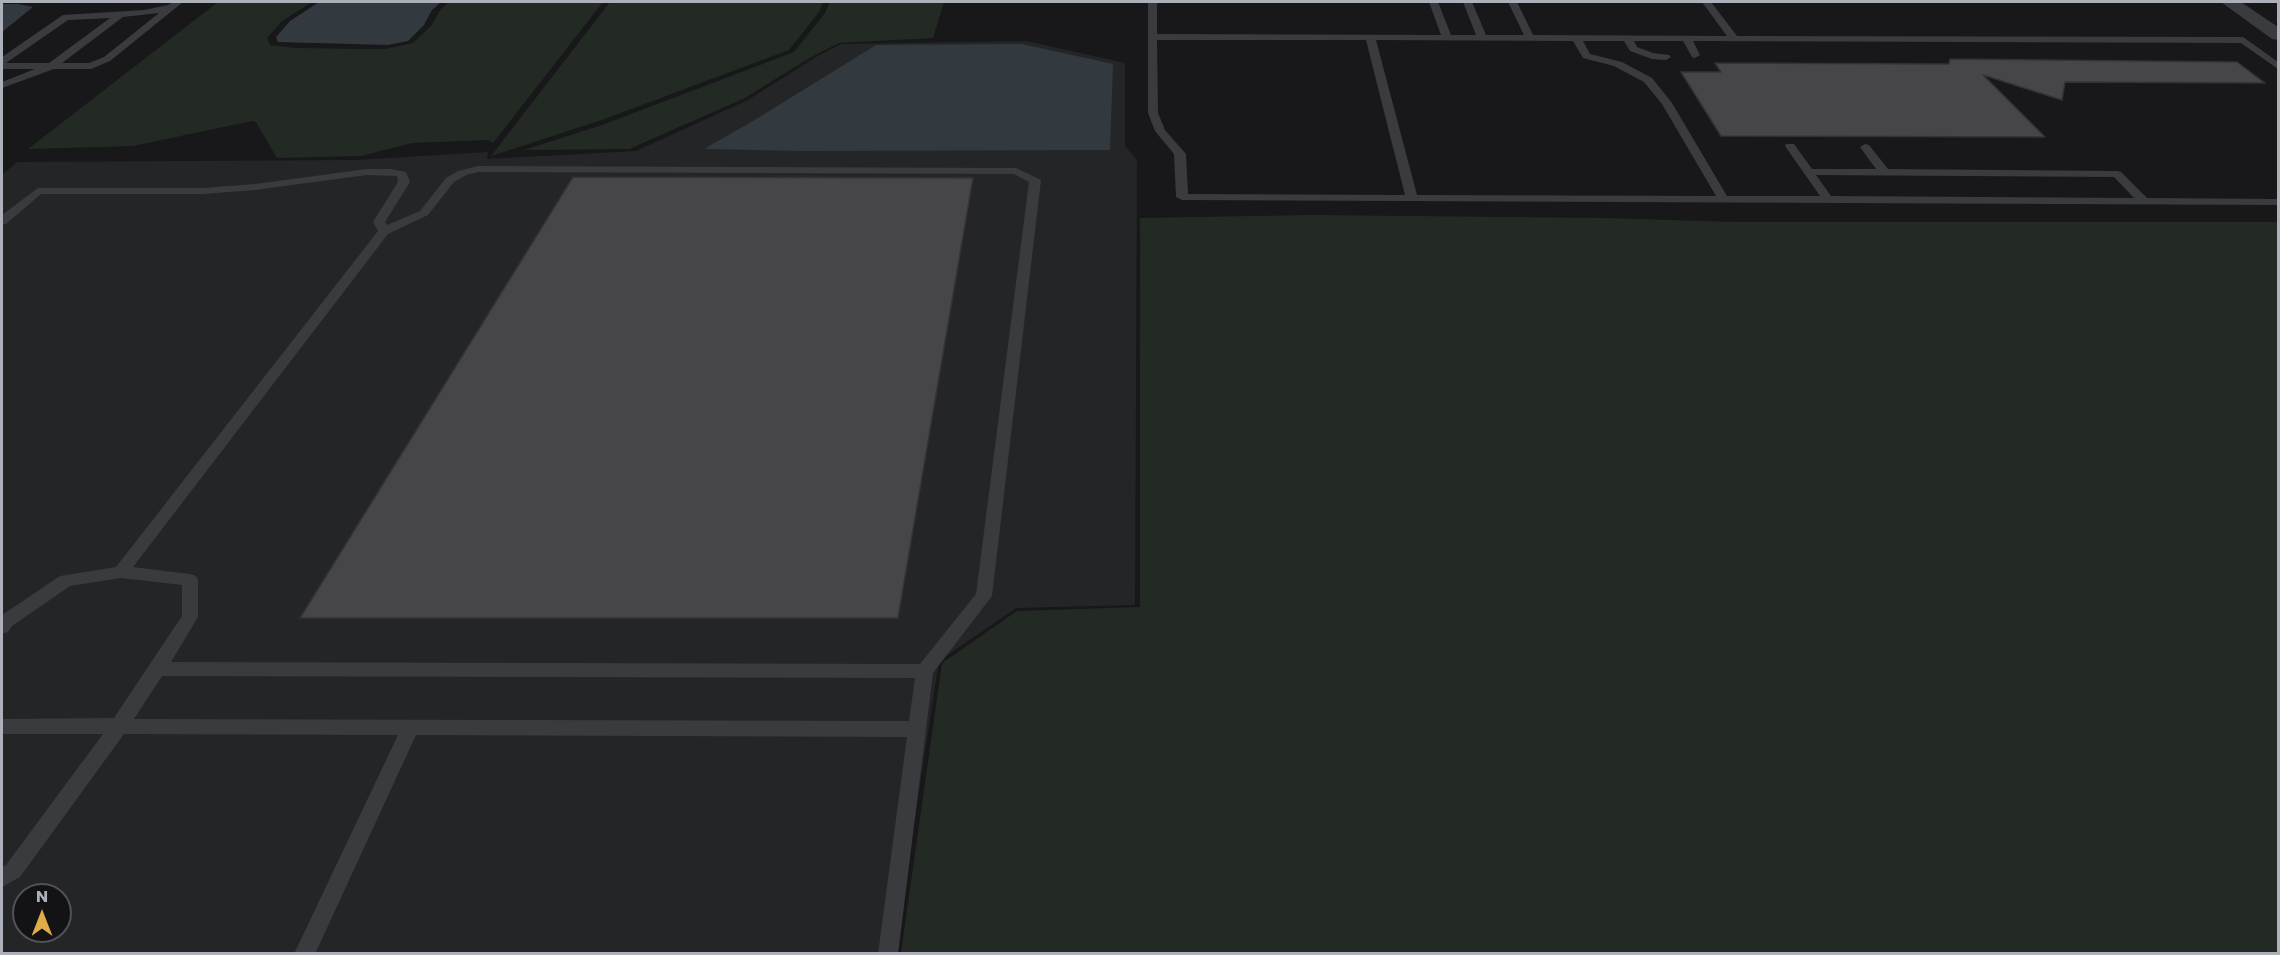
<!DOCTYPE html>
<html>
<head>
<meta charset="utf-8">
<style>
  body { margin:0 }
  #map { position:relative; width:2280px; height:955px; overflow:hidden; background:#18181a; font-family:Poppins,sans-serif }
  canvas { display:block }
  .frame { position:absolute; inset:0; border:3px solid #acb0b9; pointer-events:none }
  .north { position:absolute; left:12px; top:883px; width:60px; height:60px; box-sizing:border-box; background:#131315; border:2px solid #505257; border-radius:50%; rotate:0deg; font-size:16px; font-weight:700; line-height:24px; text-align:center; color:#acb0b9 }
  .north::after { content:''; display:block; margin:auto; width:21px; height:27px; background:#e0ac4a; clip-path:polygon(50% 0,100% 100%,50% 72%,0 100%) }
</style>
</head>
<body>
<div id="map">
<canvas width="2280" height="955"></canvas>
<div class="frame"></div>
<div class="north">N</div>
</div>
<script>
const context = document.querySelector('canvas').getContext('2d');
context.lineJoin = 'round';
function fillPath(path, color) { context.fillStyle = color; context.fill(path, 'evenodd'); }
const shape = rows => new Path2D(rows.map(r => 'M' + r).join(''));
function trace(path, color, width, dash) { context.strokeStyle = color; context.lineWidth = width; context.lineCap = dash ? 'butt' : 'round'; context.setLineDash(dash || []); context.stroke(path); }
fillPath(shape([
  [1027,41,1125,63,1125,146,1137,160,1135,605,1016,608,939,661,894,953,2,954,2,175,17,162,356,160,488,152,487,159,636,151,748,100,816,57,841,44],
  [24,895,60,895,60,931,24,931]
]), '#242527');
fillPath(shape([
  [218,2,312,2,282,21,267,38,270,45,295,48,362,49,385,49,413,43,432,25,440,10,449,2,603,2,493,143,489,140,412,143,361,156,277,158,256,122,252,121,133,146,28,149],
  [610,2,823,2,819,12,789,50,602,120,491,156],
  [830,2,944,2,933,38,839,43,813,56,743,99,629,149,524,150,602,125,794,52,825,13],
  [1311,215,1606,218,1733,222,2278,222,2278,953,901,953,942,663,1017,611,1140,607,1140,218]
]), '#232a24');
fillPath(shape([
  [319,2,441,2,432,10,424,25,408,41,388,45,278,42,276,37,290,21],
  [2,4,19,4,33,7,2,32],
  [1022,44,1113,64,1110,150,804,151,704,149,753,121,876,45]
]), '#32393f');
const building = shape([
  [1950,59,2237,62,2265,83,2065,82,2062,100,1983,75,2045,137,1721,136,1681,72,1721,72,1715,63,1949,64,1950,59],
  [573,177,973,178,898,618,300,618,573,177]
]);
fillPath(building, '#46464a');
trace(building, '#333336', 1.5);
fillPath(shape([
  [173,2,183,2,110,61,91,69,54,69,2,88,2,82,35,69,2,69,2,57,63,15,144,10,168,5,173,2],
  [159,13,104,57,89,63,62,63,123,17,159,13],
  [110,18,49,63,6,63,68,20,110,18],
  [1148,2,1157,2,1157,34,1441,35,1429,2,1438,2,1451,35,1476,35,1463,2,1472,2,1486,35,1524,35,1508,2,1517,2,1533,35,1727,36,1702,2,1711,2,1737,36,2243,37,2278,62,2278,69,2241,43,1693,41,1700,55,1695,58,1692,57,1683,41,1634,41,1637,47,1653,53,1669,55,1671,57,1666,60,1652,59,1630,51,1624,41,1583,41,1590,54,1622,62,1652,78,1672,103,1727,196,1820,196,1785,146,1786,144,1794,144,1812,169,1876,169,1860,147,1865,144,1869,145,1888,169,2117,171,2121,172,2147,198,2278,199,2278,205,1182,200,1176,197,1174,154,1155,131,1148,113,1148,2],
  [1157,40,1366,40,1405,195,1188,194,1186,154,1165,130,1158,113,1157,40],
  [1376,40,1573,41,1583,58,1614,66,1644,82,1662,104,1716,196,1417,195,1376,40],
  [1816,175,2114,177,2134,198,1831,196,1816,175],
  [478,166,1016,168,1041,180,992,596,933,673,898,954,878,954,907,737,416,735,315,954,294,954,398,735,124,734,20,877,2,887,2,867,6,865,103,734,2,734,2,719,114,718,182,616,182,585,121,578,70,586,12,626,8,632,2,634,2,615,60,576,116,567,378,231,373,222,398,182,397,176,367,175,255,190,203,194,41,194,6,224,2,224,2,215,38,188,203,188,255,184,367,169,391,169,406,172,410,182,385,222,387,225,420,211,446,178,458,171,478,166],
  [478,172,1014,174,1029,182,976,594,920,664,171,662,198,617,198,580,196,576,190,574,133,567,388,234,428,215,454,182,466,175,478,172],
  [162,676,915,678,909,721,134,719,162,676]
]), '#3a3b3f');
fillPath(shape([
  [2221,2,2241,2,2278,27,2278,40,2272,39,2221,2]
]), '#3a3b3f');
</script>
</body>
</html>
